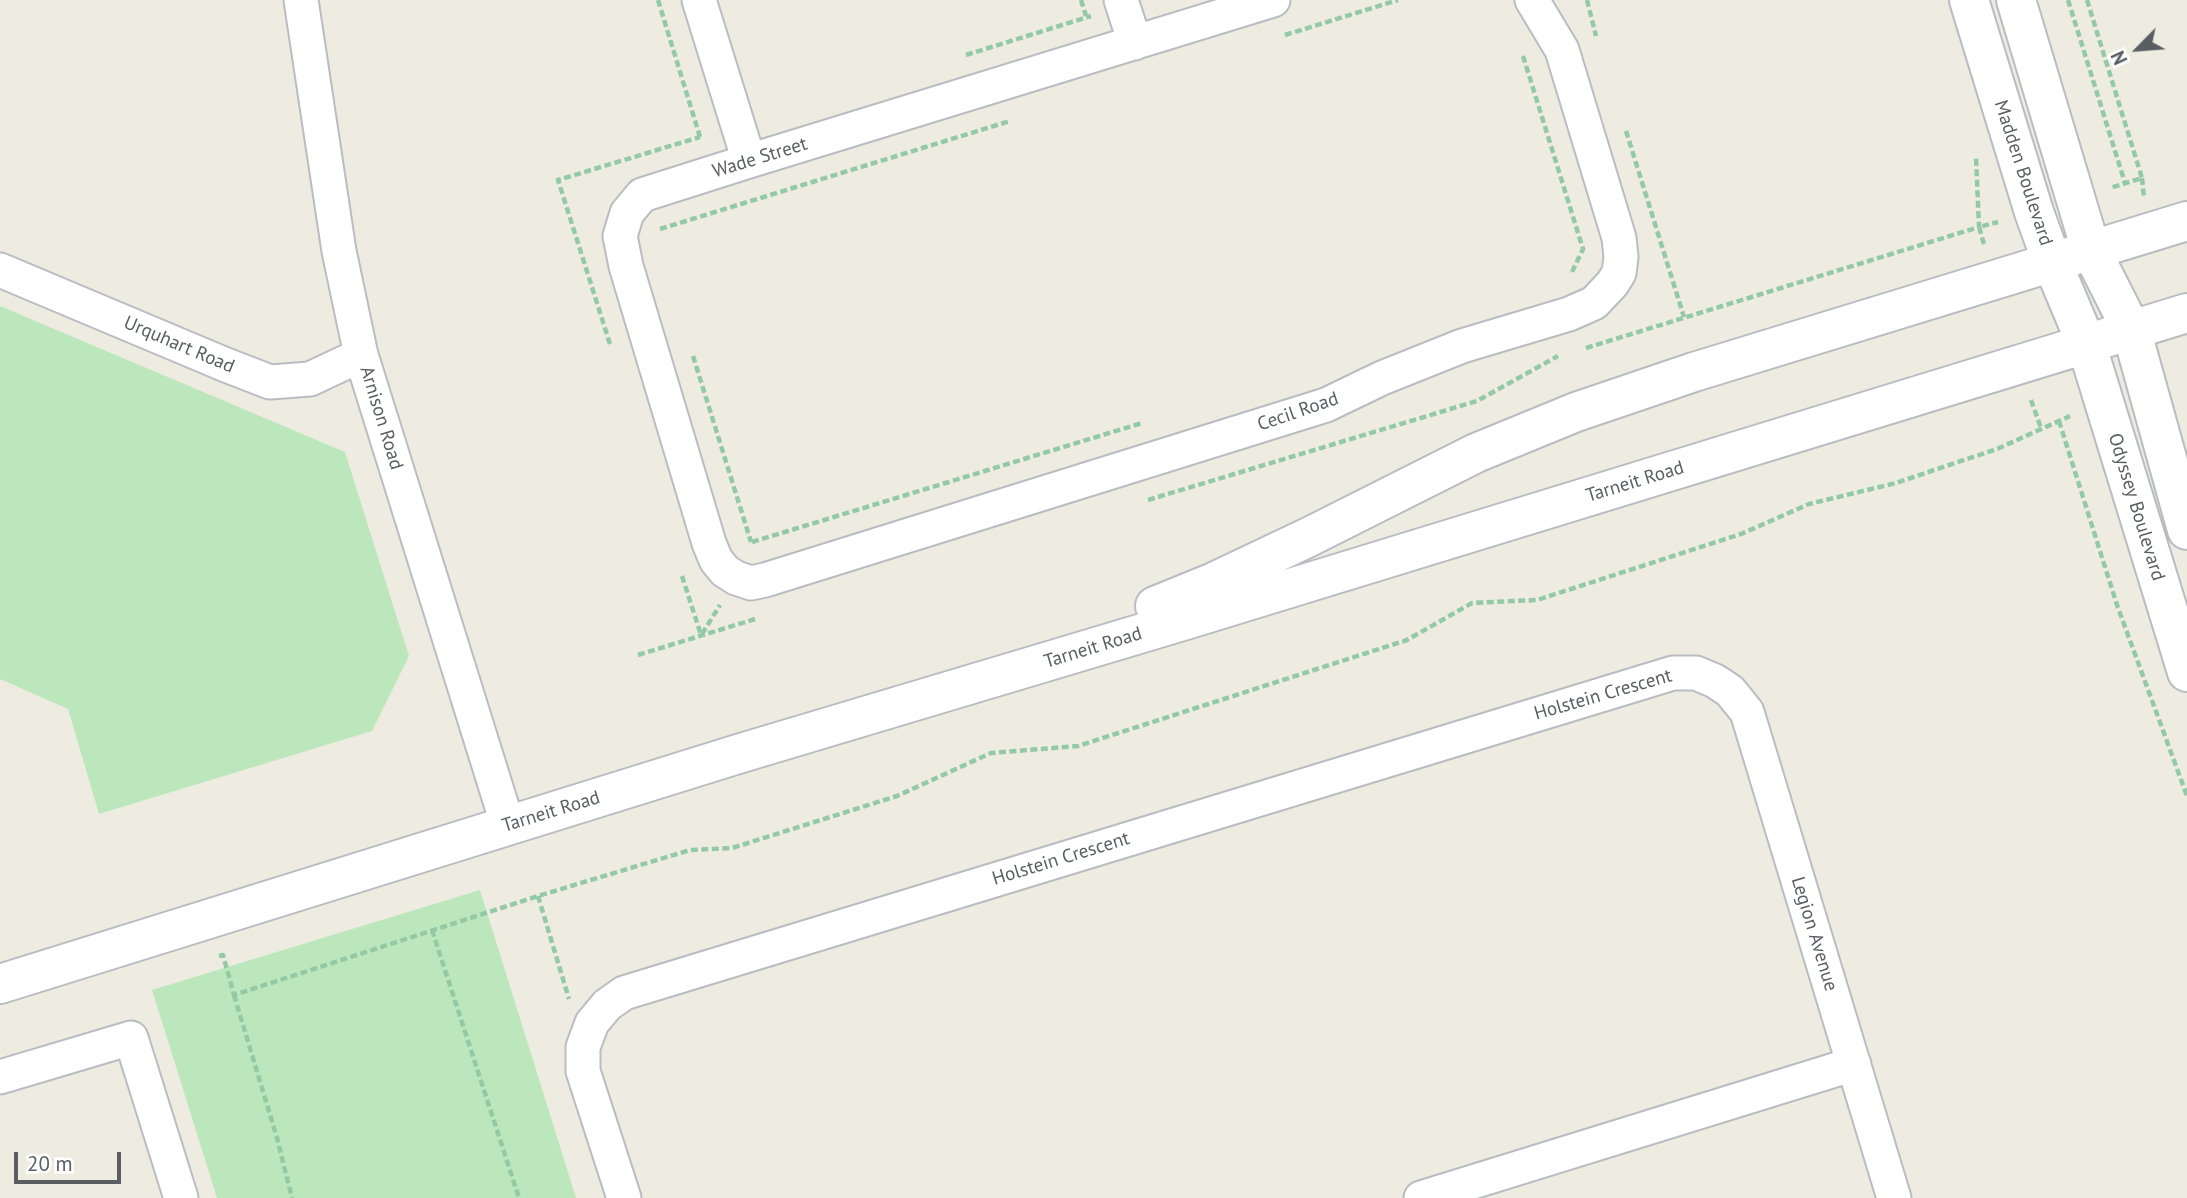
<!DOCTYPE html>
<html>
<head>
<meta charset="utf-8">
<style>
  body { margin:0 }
  #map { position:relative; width:2187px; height:1198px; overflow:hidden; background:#eeece1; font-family:"PT Sans",sans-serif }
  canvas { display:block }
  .north { position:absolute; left:2103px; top:14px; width:70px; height:70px; -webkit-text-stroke:5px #fff; paint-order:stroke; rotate:245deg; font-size:19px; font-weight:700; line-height:28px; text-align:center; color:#5a5e63 }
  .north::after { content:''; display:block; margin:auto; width:24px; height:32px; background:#5a5e63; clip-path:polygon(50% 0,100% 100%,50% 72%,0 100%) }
  .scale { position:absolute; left:14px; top:1152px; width:107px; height:32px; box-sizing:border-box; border:4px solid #5a5e63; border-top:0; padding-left:9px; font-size:21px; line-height:24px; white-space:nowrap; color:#5a5e63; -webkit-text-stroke:5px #fff; paint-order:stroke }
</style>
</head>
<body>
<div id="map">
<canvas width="2187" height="1198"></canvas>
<div class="north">N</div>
<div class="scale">20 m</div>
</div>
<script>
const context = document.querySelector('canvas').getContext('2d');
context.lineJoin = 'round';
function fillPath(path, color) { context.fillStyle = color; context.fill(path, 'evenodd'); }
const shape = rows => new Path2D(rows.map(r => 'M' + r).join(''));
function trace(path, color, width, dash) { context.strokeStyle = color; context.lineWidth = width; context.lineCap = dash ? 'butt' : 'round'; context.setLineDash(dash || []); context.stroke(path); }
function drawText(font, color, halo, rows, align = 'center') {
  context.font = font + ' "PT Sans",sans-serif'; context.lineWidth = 6; context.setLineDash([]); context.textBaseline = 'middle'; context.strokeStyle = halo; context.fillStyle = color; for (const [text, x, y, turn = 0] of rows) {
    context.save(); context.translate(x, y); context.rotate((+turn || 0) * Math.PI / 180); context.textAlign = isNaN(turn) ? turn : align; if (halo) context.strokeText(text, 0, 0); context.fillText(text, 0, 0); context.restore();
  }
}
fillPath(shape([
  [0,306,345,452,409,656,372,731,99,814,68,709,0,679],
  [480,890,576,1198,217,1198,152,990]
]), '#bce7bd');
const minor = shape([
  [301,0,339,251,361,355,508,826],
  [699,0,749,161],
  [1121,0,1135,43],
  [1273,0,749,161,642,195,627,213,620,236,626,266,709,543,716,560,725,571,736,578,751,583,765,580,1326,405,1382,378,1462,346,1569,314,1594,303,1612,284,1619,273,1621,257,1619,238,1562,50,1532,0],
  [0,270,226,365,270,382,310,379,361,355],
  [0,1077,131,1038,181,1198],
  [624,1198,583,1071,583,1047,592,1023,607,1005,624,993,1673,673,1696,673,1715,681,1730,691,1747,712,1894,1198],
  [1421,1198,1854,1064]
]);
const tertiary = shape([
  [1969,0,2034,212,2052,262,2086,343,2187,672],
  [2016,0,2091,250,2131,329,2187,530],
  [1155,606,1214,582,1309,537,1476,453,1576,412,1694,372,2187,221],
  [0,984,738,754,1186,620,2187,313]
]);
trace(minor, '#b9bcc1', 37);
trace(tertiary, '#b9bcc1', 42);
trace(shape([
  [658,0,700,137],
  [1081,0,1086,16],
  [1587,0,1596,36],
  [2068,0,2125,183],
  [2087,0,2142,178,2110,188],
  [1285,35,1398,0],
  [966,55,1091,16],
  [1523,56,1583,249,1571,274],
  [1626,131,1684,317],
  [2142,178,2144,198],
  [660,229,1010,121],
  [1984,244,1979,227,1998,222],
  [610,344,558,180,700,137],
  [1586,348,1979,227,1976,157],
  [693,356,751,542],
  [2031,400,2041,428],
  [2059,421,2117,605,2187,796],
  [1148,500,1477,401,1558,356],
  [752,542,1142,423],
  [682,576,701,635],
  [702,634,720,605],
  [638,655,755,619],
  [538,896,569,999],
  [432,930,519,1198],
  [219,956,223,955,234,995,538,896,690,850,732,848,897,796,991,753,1078,746,1407,640,1472,603,1537,600,1741,534,1809,504,1896,483,1949,465,1997,449,2070,416],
  [234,995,277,1138,292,1198]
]), '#94c9a5', 4.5, [7, 3.5]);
trace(minor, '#fff', 33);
trace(tertiary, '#fff', 38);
drawText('19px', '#5a5e63', '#fff', [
  ["Wade Street",760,158,-17],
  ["Madden Boulevard",2023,173,72],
  ["Urquhart Road",179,345,23],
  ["Cecil Road",1298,412,-19],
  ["Arnison Road",381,418,73],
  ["Tarneit Road",1635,482,-17],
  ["Odyssey Boulevard",2136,507,73],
  ["Tarneit Road",1093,648,-17],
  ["Holstein Crescent",1603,695,-16],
  ["Tarneit Road",551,812,-17],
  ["Holstein Crescent",1061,859,-17],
  ["Legion Avenue",1814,934,73]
]);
</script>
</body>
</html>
